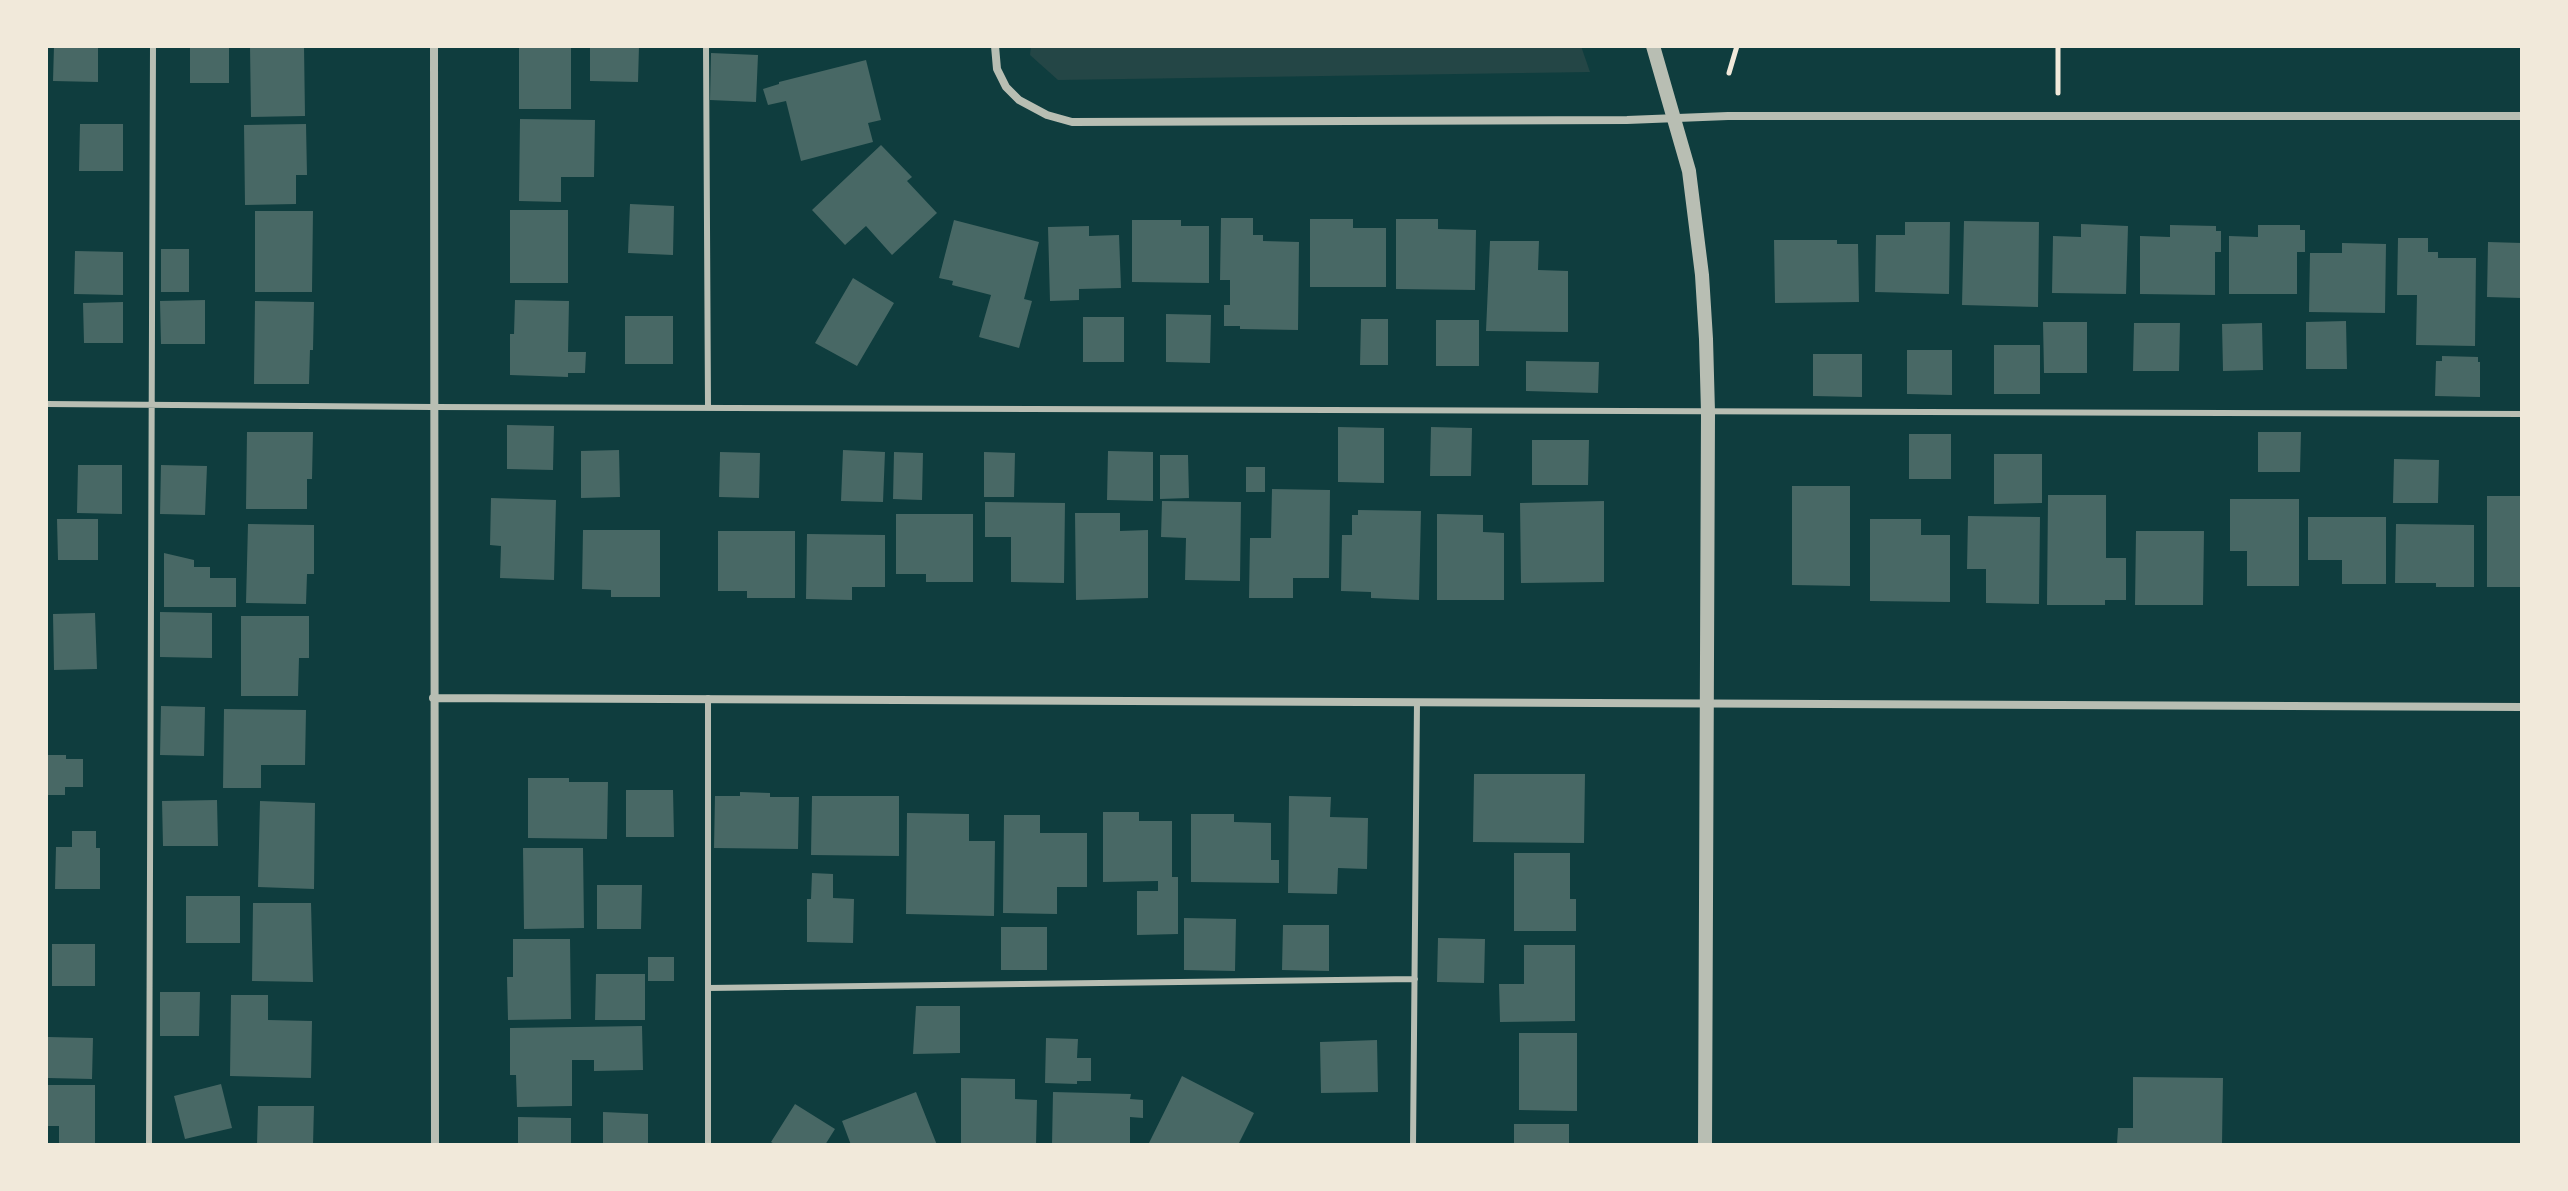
<!DOCTYPE html>
<html>
<head>
<meta charset="utf-8">
<style>
  body { margin:0 }
  #map { position:relative; width:2568px; height:1191px; overflow:hidden; background:#0f3d3e; font-family:Manrope,sans-serif }
  canvas { display:block }
  .frame { position:absolute; inset:0; border:48px solid #f1e9da; pointer-events:none }
</style>
</head>
<body>
<div id="map">
<canvas width="2568" height="1191"></canvas>
<div class="frame"></div>
</div>
<script>
const context = document.querySelector('canvas').getContext('2d');
context.lineJoin = 'round';
function fillPath(path, color) { context.fillStyle = color; context.fill(path, 'evenodd'); }
const shape = rows => new Path2D(rows.map(r => 'M' + r).join(''));
function trace(path, color, width, dash) { context.strokeStyle = color; context.lineWidth = width; context.lineCap = dash ? 'butt' : 'round'; context.setLineDash(dash || []); context.stroke(path); }
fillPath(shape([
  [1031,46,1581,46,1590,72,1058,80,1030,55]
]), '#244646');
fillPath(shape([
  [54,46,98,46,98,82,53,81],
  [190,46,229,46,229,83,190,83],
  [250,46,304,46,305,116,251,117],
  [519,46,571,46,571,109,519,109],
  [590,46,639,46,638,82,590,81],
  [711,53,758,55,756,102,710,100],
  [866,60,881,120,868,123,873,142,801,161,786,101,768,105,763,89,779,84,779,82],
  [520,119,595,120,594,177,561,177,561,202,519,201],
  [80,124,123,124,123,171,79,171],
  [306,124,307,175,296,175,296,204,245,205,244,125],
  [881,145,912,177,907,181,937,213,892,255,866,226,845,245,812,210],
  [630,204,674,206,673,255,628,253],
  [510,210,568,210,568,283,510,283],
  [255,211,313,211,312,292,255,292],
  [1221,218,1253,218,1253,235,1263,235,1263,241,1299,242,1298,330,1240,329,1240,326,1224,326,1224,305,1230,305,1230,280,1220,280],
  [1310,219,1353,219,1353,228,1386,228,1386,287,1310,287],
  [1396,219,1438,219,1438,229,1476,230,1475,290,1396,289],
  [954,220,1039,242,1024,299,1032,301,1019,348,979,337,991,295,952,285,953,281,939,278],
  [1132,220,1181,220,1181,226,1209,226,1209,283,1132,282],
  [1964,221,2039,222,2038,307,1962,305],
  [1905,222,1950,222,1949,294,1875,292,1876,235,1905,235],
  [2081,224,2128,226,2126,294,2052,293,2053,236,2081,237],
  [2170,225,2216,226,2216,231,2221,231,2221,252,2215,252,2215,295,2140,294,2140,236,2170,237],
  [2258,225,2300,225,2300,230,2305,230,2305,252,2297,252,2297,294,2229,294,2229,236,2258,237],
  [1089,226,1089,236,1119,235,1121,288,1079,289,1079,300,1050,301,1048,227],
  [2398,238,2428,238,2428,252,2438,252,2438,258,2476,258,2475,346,2416,345,2417,295,2397,295],
  [1774,240,1837,240,1837,244,1858,244,1859,302,1775,303],
  [1490,241,1539,241,1538,270,1568,271,1568,332,1486,331],
  [2488,242,2522,243,2522,298,2487,297],
  [2342,243,2386,244,2385,313,2309,312,2310,253,2342,253],
  [161,249,189,249,189,292,161,292],
  [75,251,123,252,123,295,74,294],
  [853,278,894,303,857,366,815,343],
  [205,300,205,344,161,344,160,301],
  [515,300,569,301,568,352,586,352,585,373,568,373,568,377,510,375,510,334,514,334],
  [255,301,314,302,313,350,310,350,309,384,254,384],
  [123,302,123,343,84,343,83,303],
  [1166,314,1211,315,1210,363,1166,362],
  [625,316,673,316,673,364,625,364],
  [1083,317,1124,317,1124,362,1083,362],
  [1361,319,1388,319,1388,365,1360,365],
  [1436,320,1479,320,1479,366,1436,366],
  [2346,321,2347,369,2306,369,2306,322],
  [2043,322,2087,322,2087,373,2044,373],
  [2134,323,2180,323,2179,371,2133,371],
  [2262,323,2263,370,2223,371,2222,324],
  [1994,345,2040,345,2040,394,1994,394],
  [1907,350,1952,350,1952,395,1907,394],
  [1813,354,1862,354,1862,397,1813,396],
  [2442,356,2478,357,2478,362,2480,362,2480,397,2435,396,2436,361,2442,361],
  [1526,361,1599,362,1598,393,1526,391],
  [507,425,554,426,553,470,507,469],
  [1338,427,1384,428,1384,483,1338,482],
  [1431,427,1472,428,1471,476,1430,476],
  [247,432,313,432,312,479,307,479,307,509,246,509],
  [2258,432,2301,432,2300,472,2258,472],
  [1909,434,1951,434,1951,479,1909,479],
  [1532,440,1589,440,1588,485,1532,485],
  [619,450,620,497,581,498,581,451],
  [843,450,885,452,883,502,841,501],
  [1108,451,1153,452,1153,501,1107,500],
  [720,452,760,453,759,498,719,497],
  [894,452,923,453,922,500,893,499],
  [984,452,1015,453,1014,497,984,497],
  [1994,454,2042,454,2042,503,1994,504],
  [1160,455,1188,455,1189,498,1160,499],
  [2394,459,2439,460,2438,503,2393,503],
  [78,465,122,465,122,514,77,513],
  [161,465,207,466,205,515,160,514],
  [1246,467,1265,467,1265,492,1246,492],
  [1792,486,1850,486,1850,586,1792,585],
  [1272,489,1330,490,1329,578,1293,578,1293,598,1249,598,1250,538,1271,538],
  [2048,495,2106,495,2106,558,2126,558,2126,600,2105,600,2105,605,2047,605],
  [2487,496,2522,496,2522,587,2487,587],
  [491,498,556,500,554,580,500,578,501,546,490,545],
  [2230,499,2299,499,2299,586,2247,586,2247,551,2230,551],
  [1162,501,1241,502,1240,581,1185,580,1186,538,1161,537],
  [1604,501,1604,582,1521,583,1520,503],
  [985,502,1065,503,1064,583,1011,582,1011,537,985,537],
  [1358,510,1421,511,1419,600,1371,598,1371,592,1341,591,1342,535,1352,535,1352,515,1358,515],
  [1075,513,1120,513,1120,531,1148,530,1148,598,1076,600],
  [896,514,973,514,973,582,926,582,926,574,896,574],
  [1437,514,1483,515,1483,532,1504,533,1504,600,1437,600],
  [1968,516,2040,517,2039,604,1986,603,1986,569,1967,569],
  [2308,517,2386,517,2386,584,2342,584,2342,560,2308,560],
  [57,519,98,519,98,560,58,560],
  [1870,519,1921,519,1921,535,1950,535,1950,602,1870,601],
  [248,524,314,525,314,574,307,574,306,604,246,603],
  [2396,524,2474,525,2474,587,2436,587,2436,583,2395,583],
  [583,530,660,530,660,597,611,597,611,590,582,589],
  [718,531,795,531,795,598,747,598,747,591,718,591],
  [2136,531,2204,531,2203,605,2135,605],
  [807,534,885,535,885,587,852,587,852,600,806,599],
  [164,553,194,560,194,567,210,567,210,578,236,578,236,607,164,607],
  [160,612,212,613,212,658,160,657],
  [95,613,97,669,54,670,53,614],
  [241,616,309,616,309,658,299,658,298,696,241,696],
  [161,706,205,707,204,756,160,755],
  [224,709,306,710,305,765,261,765,261,788,223,788],
  [46,755,66,755,66,759,83,759,83,787,65,787,65,795,46,795],
  [1474,774,1585,774,1584,843,1473,842],
  [528,778,569,778,569,782,608,782,607,839,528,838],
  [626,790,673,790,674,837,626,837],
  [740,792,770,793,770,797,799,797,798,849,714,848,715,796,740,796],
  [812,796,899,796,899,856,811,855],
  [1289,796,1331,797,1330,817,1368,818,1367,869,1338,868,1337,894,1288,893],
  [217,800,218,846,163,846,162,801],
  [260,801,315,803,314,889,258,887],
  [1103,812,1139,812,1139,821,1172,821,1172,877,1178,877,1178,934,1137,935,1137,891,1158,891,1158,881,1103,882],
  [907,813,969,814,969,841,995,841,994,916,906,914],
  [1191,814,1234,814,1234,822,1271,823,1271,860,1279,860,1279,883,1191,882],
  [1004,815,1040,815,1040,833,1087,833,1087,887,1057,887,1057,914,1003,913],
  [72,831,96,831,96,848,100,848,100,889,55,889,56,847,72,847],
  [523,848,583,848,584,928,524,929],
  [1514,853,1570,853,1570,899,1576,899,1576,931,1514,931],
  [812,873,833,874,833,898,854,899,853,943,807,942,807,899,811,899],
  [597,885,642,885,641,929,597,929],
  [186,896,240,896,240,943,186,943],
  [253,903,311,903,313,982,252,981],
  [1184,918,1236,919,1235,971,1184,970],
  [1283,925,1329,925,1329,971,1282,970],
  [1001,927,1047,927,1047,970,1001,970],
  [1438,938,1485,939,1484,983,1437,982],
  [513,939,570,939,571,1019,508,1020,507,977,513,977],
  [52,944,95,944,95,986,52,986],
  [1524,945,1575,945,1575,1021,1500,1022,1499,984,1524,984],
  [648,957,674,957,674,981,648,981],
  [596,974,645,974,645,1020,595,1020],
  [160,992,200,992,199,1036,160,1036],
  [231,995,268,995,268,1020,312,1021,311,1078,230,1076],
  [916,1006,960,1006,960,1053,913,1054],
  [642,1026,643,1070,594,1071,594,1060,572,1060,572,1106,517,1107,516,1075,510,1075,510,1028],
  [1519,1033,1577,1033,1577,1111,1519,1110],
  [48,1037,93,1038,92,1079,48,1078],
  [1046,1038,1078,1039,1077,1058,1091,1058,1091,1081,1077,1081,1077,1084,1045,1083],
  [1377,1040,1378,1092,1321,1093,1320,1042],
  [1182,1076,1254,1113,1238,1145,1148,1145],
  [2133,1077,2223,1078,2222,1145,2117,1144,2118,1128,2133,1128],
  [961,1078,1015,1079,1015,1099,1037,1100,1036,1145,961,1145],
  [221,1084,232,1128,185,1139,174,1096],
  [46,1085,95,1085,95,1144,59,1144,59,1126,46,1126],
  [916,1092,937,1145,851,1145,842,1121],
  [1053,1092,1131,1094,1130,1099,1143,1100,1143,1118,1130,1117,1130,1145,1052,1145],
  [795,1104,835,1129,825,1145,776,1145,771,1142],
  [258,1106,314,1106,313,1145,257,1145],
  [603,1112,648,1114,648,1145,603,1145],
  [518,1117,571,1118,571,1145,518,1145],
  [1514,1124,1569,1124,1569,1145,1514,1145]
]), '#486865');
trace(shape([
  [2058,46,2058,93],
  [1729,73,1737,46]
]), '#f1e9da', 5);
trace(shape([
  [706,46,708,407],
  [46,404,433,407,2522,414],
  [708,698,708,1145],
  [708,988,1415,979],
  [149,1145,153,46],
  [1413,1145,1417,702]
]), '#b8beb3', 6);
trace(shape([
  [434,46,435,1145],
  [995,46,997,69,1006,87,1019,100,1047,115,1072,122,1627,120,1728,116,2522,116],
  [433,698,2522,707]
]), '#b8beb3', 8);
trace(shape([
  [1653,46,1689,171,1702,275,1706,339,1708,412,1705,1145]
]), '#b8beb3', 14);
</script>
</body>
</html>
